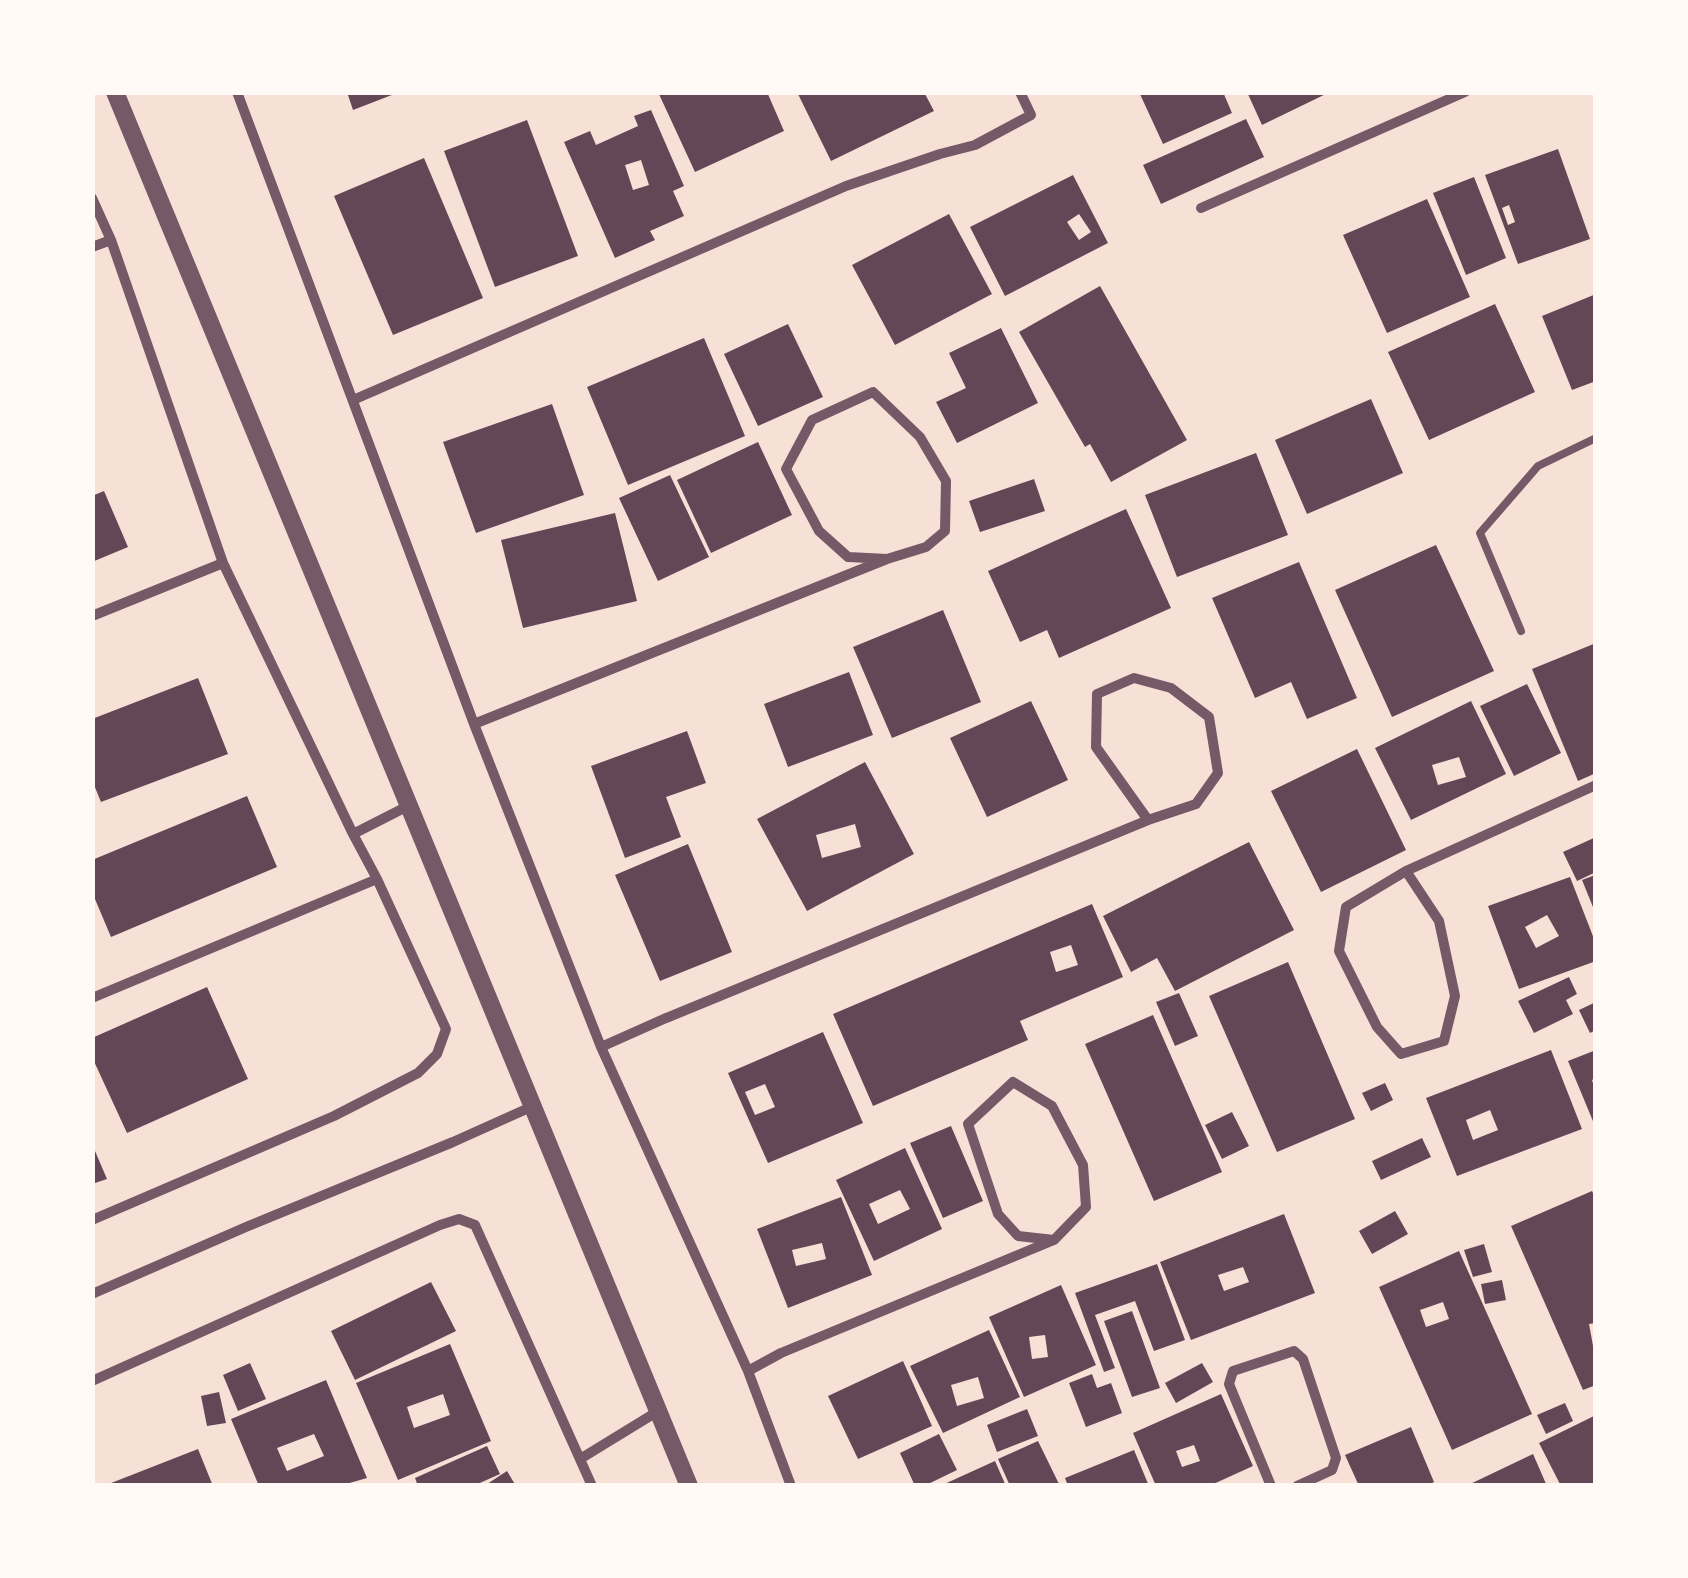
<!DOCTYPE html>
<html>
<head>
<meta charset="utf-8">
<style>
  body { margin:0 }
  #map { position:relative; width:1688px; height:1578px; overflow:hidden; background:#f7e1d7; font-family:"Public Sans",sans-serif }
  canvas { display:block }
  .frame { position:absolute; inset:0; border:95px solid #fffaf5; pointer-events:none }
</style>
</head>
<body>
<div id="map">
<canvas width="1688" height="1578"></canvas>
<div class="frame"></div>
</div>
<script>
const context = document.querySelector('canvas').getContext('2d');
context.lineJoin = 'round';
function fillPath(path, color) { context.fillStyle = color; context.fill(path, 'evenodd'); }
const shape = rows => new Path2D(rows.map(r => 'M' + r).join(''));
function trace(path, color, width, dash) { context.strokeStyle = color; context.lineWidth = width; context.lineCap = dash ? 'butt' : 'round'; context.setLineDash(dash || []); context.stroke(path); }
fillPath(shape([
  [347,92,397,92,397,93,353,110],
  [658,92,767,92,784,131,695,172],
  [797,92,924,92,934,111,831,161],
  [1139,92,1223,92,1232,113,1163,144],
  [1247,92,1330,92,1262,125],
  [651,110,684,186,673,191,684,216,650,231,655,240,615,258,564,142,590,131,596,145,638,126,634,116],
  [641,160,649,185,633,190,625,165],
  [1246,119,1264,157,1161,204,1143,165],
  [527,120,578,256,495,287,444,151],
  [1558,149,1590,239,1518,264,1485,175],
  [1509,205,1515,222,1508,225,1502,208],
  [424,158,483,298,393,335,334,196],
  [1073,175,1108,243,1005,296,970,227],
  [1079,214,1091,232,1079,240,1067,222],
  [1474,177,1506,258,1466,275,1433,193],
  [1427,199,1470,297,1387,333,1343,235],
  [949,214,992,294,895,345,852,265],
  [1100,286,1187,440,1111,482,1090,444,1085,447,1019,332],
  [1596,294,1596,381,1572,390,1542,316],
  [1495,304,1535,392,1429,440,1388,352],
  [788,324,823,397,758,426,724,354],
  [1001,328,1038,403,957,443,936,402,966,388,949,353],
  [704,338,745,436,628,485,587,387],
  [1371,399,1403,473,1307,514,1275,440],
  [552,404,584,495,476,533,443,442],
  [758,442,792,515,711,553,677,480],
  [1256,453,1288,535,1177,577,1145,495],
  [670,475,709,557,658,581,619,498],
  [1034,479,1045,511,980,532,969,501],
  [104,491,128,547,92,562,92,496],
  [1126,509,1171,608,1059,658,1047,630,1020,642,988,571],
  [615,513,637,601,523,628,501,540],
  [1436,545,1494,671,1392,717,1335,590],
  [1299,562,1357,698,1307,719,1291,682,1255,698,1212,598],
  [943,610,981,702,892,738,853,647],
  [1596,643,1596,773,1578,781,1532,669],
  [849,672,873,735,788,767,764,704],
  [198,678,228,754,101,802,92,780,92,719],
  [1527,684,1561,753,1514,776,1480,706],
  [1031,701,1068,780,987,817,950,738],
  [1471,701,1506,774,1411,820,1375,748],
  [1459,757,1466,777,1438,785,1432,765],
  [687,731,706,783,666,797,681,837,625,858,591,766],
  [1357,749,1406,850,1321,892,1271,791],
  [865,762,914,854,807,911,757,819],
  [855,824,861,847,822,858,816,835],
  [247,796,277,867,111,937,92,892,92,860],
  [1596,837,1596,872,1577,881,1563,852],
  [1249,842,1294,930,1175,991,1157,958,1131,972,1103,916],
  [688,844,732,952,660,981,615,875],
  [1595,875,1595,912,1582,880],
  [1570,877,1596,944,1596,961,1519,989,1488,906],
  [1547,915,1559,936,1536,948,1525,927],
  [1092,904,1123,977,1020,1021,1028,1040,873,1106,833,1014],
  [1071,945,1078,965,1056,972,1050,952],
  [1288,962,1355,1119,1277,1152,1209,996],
  [1569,977,1577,994,1566,1000,1573,1014,1534,1033,1518,1001],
  [207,987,248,1079,127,1133,92,1057,92,1038],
  [1179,993,1198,1036,1175,1046,1156,1002],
  [1596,1002,1596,1030,1590,1033,1579,1010],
  [1153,1015,1222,1172,1154,1201,1085,1044],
  [823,1032,863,1123,768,1163,728,1073],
  [765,1084,775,1107,755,1115,745,1092],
  [1551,1050,1582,1129,1457,1176,1426,1098],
  [1490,1110,1498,1130,1473,1140,1466,1120],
  [1596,1050,1596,1078,1592,1080,1595,1090,1595,1126,1568,1061],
  [1385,1083,1393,1100,1371,1111,1362,1093],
  [1232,1112,1249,1146,1222,1159,1205,1125],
  [951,1126,983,1201,943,1218,910,1143],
  [1422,1138,1431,1157,1381,1180,1372,1161],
  [92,1144,107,1179,92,1184],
  [905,1148,942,1229,874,1261,836,1180],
  [900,1190,910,1209,878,1224,869,1204],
  [1592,1191,1596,1199,1596,1323,1589,1324,1594,1351,1596,1350,1596,1385,1583,1390,1511,1226],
  [841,1197,872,1275,788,1308,757,1229],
  [822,1243,826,1259,796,1266,792,1250],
  [1395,1211,1408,1234,1372,1254,1359,1231],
  [1284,1214,1315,1293,1191,1340,1160,1262],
  [1243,1267,1249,1282,1224,1291,1218,1275],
  [1484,1244,1492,1272,1473,1277,1464,1250],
  [1459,1251,1532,1414,1452,1450,1379,1287],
  [1443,1302,1449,1319,1426,1327,1420,1310],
  [1157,1264,1185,1340,1154,1351,1135,1301,1095,1315,1115,1368,1104,1372,1075,1293],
  [1502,1280,1506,1300,1485,1304,1481,1284],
  [431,1282,456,1331,355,1380,331,1331],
  [1061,1285,1096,1365,1024,1397,989,1317],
  [1045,1335,1048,1357,1032,1359,1029,1337],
  [1132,1311,1160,1388,1132,1397,1104,1321],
  [989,1330,1020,1397,943,1433,910,1366],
  [978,1377,984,1398,957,1406,951,1385],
  [450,1344,491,1441,398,1480,356,1383],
  [443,1394,450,1415,414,1428,407,1407],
  [903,1361,932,1426,858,1459,828,1396],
  [250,1363,266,1399,238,1411,223,1375],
  [1202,1363,1213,1382,1176,1403,1165,1383],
  [1092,1374,1097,1388,1111,1383,1122,1413,1086,1427,1069,1383],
  [326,1380,367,1478,339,1486,259,1486,231,1419],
  [314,1434,324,1456,287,1471,277,1448],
  [219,1392,226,1423,207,1426,201,1396],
  [1221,1394,1253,1466,1209,1486,1156,1486,1133,1433],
  [1194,1445,1200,1461,1182,1467,1176,1451],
  [1565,1403,1573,1421,1546,1434,1537,1415],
  [1027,1409,1038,1436,997,1452,987,1425],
  [1596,1415,1596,1486,1561,1486,1539,1443],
  [1411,1427,1434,1482,1427,1486,1359,1486,1345,1455],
  [939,1434,957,1470,924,1486,915,1486,900,1453],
  [1038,1441,1060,1486,1010,1486,998,1459],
  [487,1446,500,1474,473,1486,418,1486,415,1478],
  [198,1449,213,1486,106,1486,106,1485],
  [1134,1450,1149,1486,1068,1486,1065,1478],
  [1533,1454,1547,1486,1466,1486],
  [995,1461,1006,1486,940,1486],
  [507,1471,516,1486,484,1486]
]), '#644757');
trace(shape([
  [1521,631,1480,533,1538,466,1596,438]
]), '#755966', 8);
trace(shape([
  [237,92,474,724,601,1047,748,1371,791,1486],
  [92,198,111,240,223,563,353,834,377,879,446,1029,437,1054,418,1073,334,1116,92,1220],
  [1201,208,1465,92],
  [92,247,111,240],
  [353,400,846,186,940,154,975,145,1031,115,1020,92],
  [92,616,223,563],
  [474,724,887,559,926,547,945,531,946,481,920,437,873,392,812,420,786,469,819,531,848,557,887,559],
  [353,834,410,805],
  [1406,871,1439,921,1455,996,1444,1041,1401,1054,1377,1027,1339,951,1346,907,1406,871,1596,785],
  [92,998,377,879],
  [601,1047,666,1018,1148,820,1196,804,1218,773,1209,717,1171,688,1134,678,1097,694,1096,747,1148,820],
  [92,1294,246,1227,453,1142,531,1107],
  [748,1371,781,1353,1054,1240,1086,1207,1083,1165,1052,1106,1013,1082,968,1124,998,1214,1018,1236,1054,1240],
  [92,1381,440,1225,459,1219,475,1225,592,1486],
  [580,1459,660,1410],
  [1271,1486,1229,1384,1233,1371,1294,1351,1303,1359,1336,1458,1332,1470,1297,1486]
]), '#755966', 10);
trace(shape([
  [115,92,689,1486]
]), '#755966', 18);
</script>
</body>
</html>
